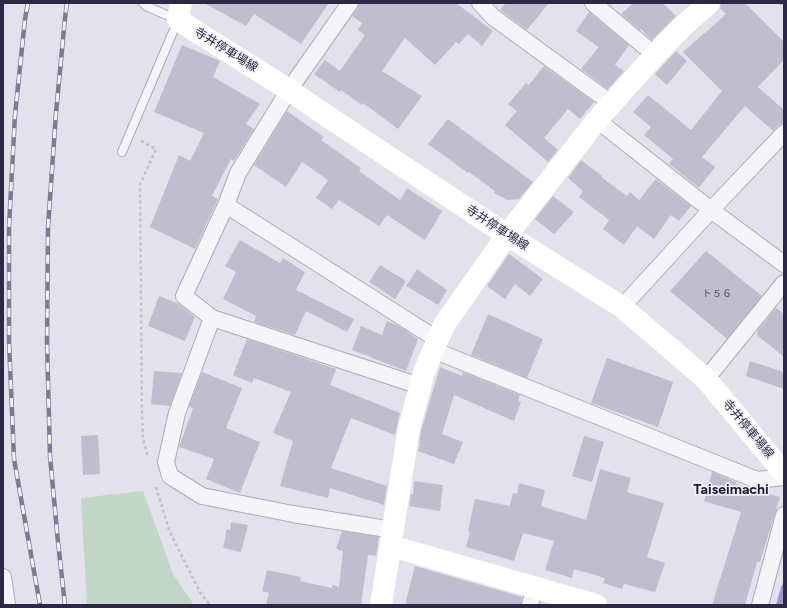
<!DOCTYPE html>
<html>
<head>
<meta charset="utf-8">
<style>
  body { margin:0 }
  #map { position:relative; width:787px; height:608px; overflow:hidden; background:#e3e1eb; font-family:Figtree,sans-serif }
  canvas { display:block }
  .frame { position:absolute; inset:0; border:4px solid #2d2844; pointer-events:none }
</style>
</head>
<body>
<div id="map">
<canvas width="787" height="608"></canvas>
<div class="frame"></div>
</div>
<script>
const context = document.querySelector('canvas').getContext('2d');
context.lineJoin = 'round';
function fillPath(path, color) { context.fillStyle = color; context.fill(path, 'evenodd'); }
const shape = rows => new Path2D(rows.map(r => 'M' + r).join(''));
function trace(path, color, width, dash) { context.strokeStyle = color; context.lineWidth = width; context.lineCap = dash ? 'butt' : 'round'; context.setLineDash(dash || []); context.stroke(path); }
function drawText(font, color, halo, rows, align = 'center') {
  context.font = font + ' Figtree,"Noto Sans JP",sans-serif'; context.lineWidth = 3.5; context.setLineDash([]); context.textBaseline = 'middle'; context.strokeStyle = halo; context.fillStyle = color; for (const [text, x, y, turn = 0] of rows) {
    context.save(); context.translate(x, y); context.rotate((+turn || 0) * Math.PI / 180); context.textAlign = isNaN(turn) ? turn : align; if (halo) context.strokeText(text, 0, 0); context.fillText(text, 0, 0); context.restore();
  }
}
fillPath(shape([
  [143,491,173,574,194,605,87,605,81,498]
]), '#c1d6c7');
trace(shape([
  [779,605,784,587]
]), '#9c99ce', 6);
fillPath(shape([
  [204,3,329,3,301,44,254,14,246,26],
  [359,3,456,3,493,31,482,46,468,34,459,44,456,42,435,65,405,38,382,71,422,96,398,129,363,103,362,105,341,90,340,92,314,74,325,60,340,71,365,35,358,30,362,23,352,16,358,8],
  [506,3,549,3,527,30,500,10],
  [633,3,663,3,676,16,652,40,641,29,640,30,621,14],
  [721,3,745,3,784,42,784,60,758,87,784,110,784,124,781,124,777,126,773,131,745,106,702,157,715,167,699,188,669,164,673,159,644,135,651,127,633,112,648,95,691,130,722,91,683,52,704,33,705,33,726,14,720,8],
  [589,12,629,45,615,65,624,71,608,89,581,69,599,47,576,31],
  [182,45,220,61,213,77,260,104,246,124,254,129,234,161,231,159,212,196,218,199,195,249,150,227,179,155,190,161,204,133,154,112],
  [676,51,687,61,667,85,655,74],
  [544,66,594,102,580,119,568,109,544,138,558,150,548,162,505,125,517,111,508,104,526,83,529,85],
  [287,111,324,137,321,140,361,168,359,171,400,200,407,188,442,211,425,240,387,215,379,226,339,200,332,209,316,198,328,180,302,162,286,187,254,165],
  [448,119,533,182,519,199,507,200,494,193,495,191,469,172,468,173,428,144],
  [581,160,602,176,601,177,627,196,630,192,639,200,656,179,691,206,679,221,671,215,654,239,637,226,624,245,603,229,609,220,579,197,583,191,568,178],
  [553,196,574,212,554,234,535,219],
  [240,240,280,263,283,258,305,272,296,290,354,319,347,332,306,311,295,335,254,322,256,316,223,299,236,272,225,266],
  [706,251,762,296,727,339,670,291],
  [509,254,543,279,530,296,515,284,505,299,487,286],
  [380,265,406,281,395,299,369,282],
  [417,269,447,290,438,305,406,286],
  [159,296,179,304,195,317,185,341,148,326],
  [776,308,784,314,784,357,757,335,758,330],
  [488,314,543,339,527,378,471,355],
  [387,321,399,326,418,339,406,371,352,350,361,326,382,335],
  [247,339,336,369,330,385,400,413,395,435,351,418,331,468,387,486,384,505,330,488,328,498,280,486,293,441,273,433,291,392,254,378,252,383,233,375],
  [607,358,673,382,658,427,591,403],
  [750,361,784,372,784,389,746,376],
  [440,367,462,376,463,372,520,395,518,400,521,402,514,421,454,395,442,434,463,442,454,464,418,451,420,445,419,444,421,431],
  [154,371,182,373,170,406,151,404],
  [202,372,242,388,226,428,260,442,240,493,206,479,214,459,179,447,193,408,189,407],
  [98,435,100,474,83,475,81,436],
  [584,436,604,442,592,482,572,476],
  [600,469,631,478,627,492,664,503,647,557,665,563,655,592,624,584,622,589,603,583,605,578,574,569,572,578,545,570,554,541,523,533,514,561,466,547,470,532,468,531,475,499,510,506,513,493,517,494,519,483,545,490,541,506,586,520],
  [712,472,736,482,736,484,780,497,760,562,757,562,745,605,712,605,741,512,704,501],
  [414,481,443,485,440,511,409,506,411,494,413,494],
  [231,522,248,525,241,552,223,548,227,529,230,530],
  [342,531,379,537,376,556,368,555,361,605,266,605,269,593,262,591,267,570,301,577,300,581,332,588,332,585,339,587,343,551,336,549],
  [415,566,522,597,521,605,405,605]
]), '#c0bece');
const lane = shape([
  [122,152,178,20,146,6,143,3]
]);
const street = shape([
  [350,3,289,90,238,173,226,205,184,296,212,318,420,386],
  [480,3,493,17,611,103],
  [593,3,655,55],
  [597,120,711,210,784,264],
  [226,205,438,340],
  [622,307,711,210,784,133],
  [212,318,177,413,166,462,170,476,202,496,293,514,393,530],
  [433,350,757,480,784,477],
  [706,379,784,283],
  [3,577,7,605],
  [530,605,535,587],
  [760,605,784,515]
]);
trace(lane, '#acaab9', 10);
trace(street, '#acaab9', 18);
trace(shape([
  [780,3,784,6],
  [141,141,156,149,140,185,142,415,143,438,148,457],
  [156,487,169,530,200,592,210,605]
]), '#c1bfca', 2.5, [3, 3]);
trace(lane, '#f5f4f9', 8);
trace(street, '#f5f4f9', 16);
trace(shape([
  [181,3,178,20,289,90,324,114,507,235,622,307,706,379,784,473],
  [391,546,596,605],
  [381,605,409,428,424,372,444,325,507,235,597,120,655,55,682,27,709,3]
]), '#fff', 22);
const rail = shape([
  [28,3,25,19,15,115,9,227,9,341,14,459,40,605],
  [65,605,58,542,50,456,47,342,48,227,56,113,65,18,67,3]
]);
trace(rail, '#7e7996', 4.5);
trace(rail, '#f2f1f8', 3, [9]);
drawText('10px', '#524e66', null, [
  ["ト５６",717,294]
]);
drawText('12px', '#2d2844', '#f2f1f8', [
  ["寺井停車場線",226,50,32],
  ["寺井停車場線",497,228,33],
  ["寺井停車場線",748,429,50]
]);
drawText('bold 14px', '#1f1a35', '#f2f1f8', [
  ["Taiseimachi",731,490]
]);
</script>
</body>
</html>
